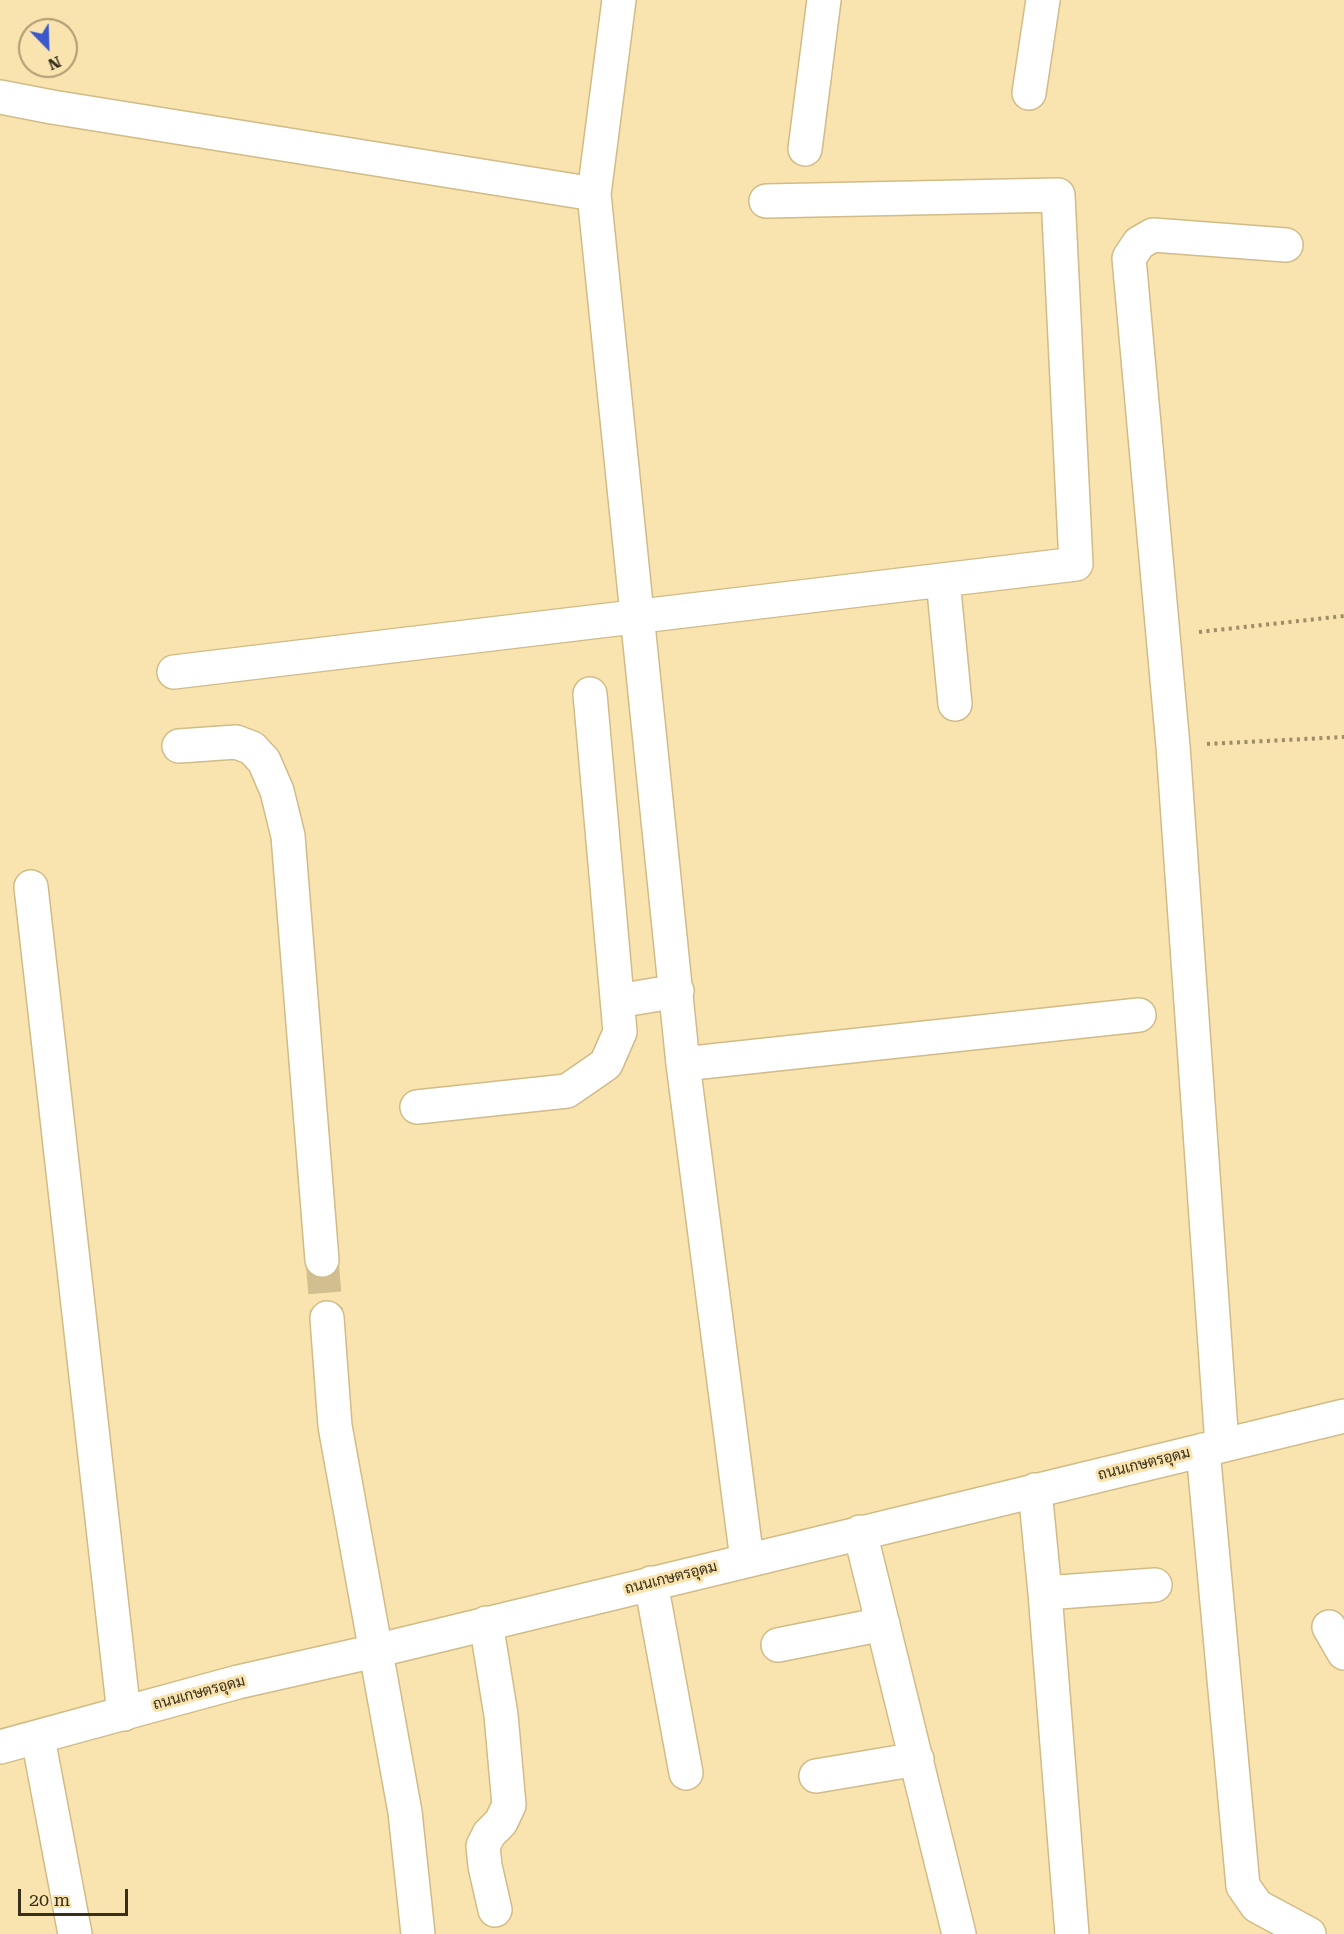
<!DOCTYPE html>
<html>
<head>
<meta charset="utf-8">
<style>
  body { margin:0 }
  #map { position:relative; width:1344px; height:1934px; overflow:hidden; background:#f9e3ae; font-family:"Roboto Serif",serif }
  canvas { display:block }
  .north { position:absolute; left:18px; top:18px; width:60px; height:60px; box-sizing:border-box; background:#f9e3ae; border:2px solid #ac9b73; border-radius:50%; rotate:157deg; font-size:16px; font-weight:700; line-height:24px; text-align:center; color:#382f1a }
  .north::after { content:''; display:block; margin:auto; width:21px; height:27px; background:#3b59cb; clip-path:polygon(50% 0,100% 100%,50% 72%,0 100%) }
  .scale { position:absolute; left:18px; top:1889px; width:110px; height:27px; box-sizing:border-box; border:3px solid #382f1a; border-top:0; padding-left:8px; font-size:18px; line-height:21px; white-space:nowrap; color:#382f1a; -webkit-text-stroke:4px #f9e3ae; paint-order:stroke }
</style>
</head>
<body>
<div id="map">
<canvas width="1344" height="1934"></canvas>
<div class="north">N</div>
<div class="scale">20 m</div>
</div>
<script>
const context = document.querySelector('canvas').getContext('2d');
context.lineJoin = 'round';
const shape = rows => new Path2D(rows.map(r => 'M' + r).join(''));
function trace(path, color, width, dash) { context.strokeStyle = color; context.lineWidth = width; context.lineCap = dash ? 'butt' : 'round'; context.setLineDash(dash || []); context.stroke(path); }
function drawText(font, color, halo, rows, align = 'center') {
  context.font = font + ' "Roboto Serif",Sarabun,serif'; context.lineWidth = 6; context.setLineDash([]); context.textBaseline = 'middle'; context.strokeStyle = halo; context.fillStyle = color; for (const [text, x, y, turn = 0] of rows) {
    context.save(); context.translate(x, y); context.rotate((+turn || 0) * Math.PI / 180); context.textAlign = isNaN(turn) ? turn : align; if (halo) context.strokeText(text, 0, 0); context.fillText(text, 0, 0); context.restore();
  }
}
trace(shape([
  [322,1260,327,1318]
]), '#d2bf90', 33, [33, 16]);
const minor = shape([
  [619,0,594,194,683,1064,747,1560],
  [1029,93,1043,0],
  [0,97,52,107,594,194],
  [805,149,824,0],
  [943,580,955,704],
  [174,672,1076,564,1058,195,766,201],
  [179,746,236,742,252,748,264,761,277,791,288,836,322,1260],
  [31,887,124,1714],
  [618,1001,677,991],
  [683,1064,1139,1015],
  [417,1107,567,1091,606,1064,620,1032,590,694],
  [327,1318,335,1426,405,1812,418,1934],
  [1222,1445,1173,746,1129,258,1139,243,1153,235,1286,245],
  [1203,1450,1243,1886,1257,1906,1309,1934],
  [1035,1490,1045,1593,1072,1934],
  [860,1532,959,1934],
  [651,1583,686,1773],
  [1045,1593,1155,1585],
  [486,1623,501,1715,509,1805,501,1822,489,1834,483,1846,485,1866,495,1910],
  [1329,1627,1344,1653],
  [778,1645,883,1624],
  [38,1738,75,1934],
  [0,1747,238,1682,375,1651,1344,1416],
  [816,1776,917,1759]
]);
trace(minor, '#d1bb87', 36);
trace(shape([
  [1199,632,1344,616],
  [1207,744,1344,737]
]), '#9d8d67', 4, [3, 4.5]);
trace(minor, '#fff', 33);
drawText('15px', '#382f1a', '#f9e3ae', [
  ["ถนนเกษตรอุดม",1144,1464,-14],
  ["ถนนเกษตรอุดม",671,1578,-14],
  ["ถนนเกษตรอุดม",199,1693,-15]
]);
</script>
</body>
</html>
